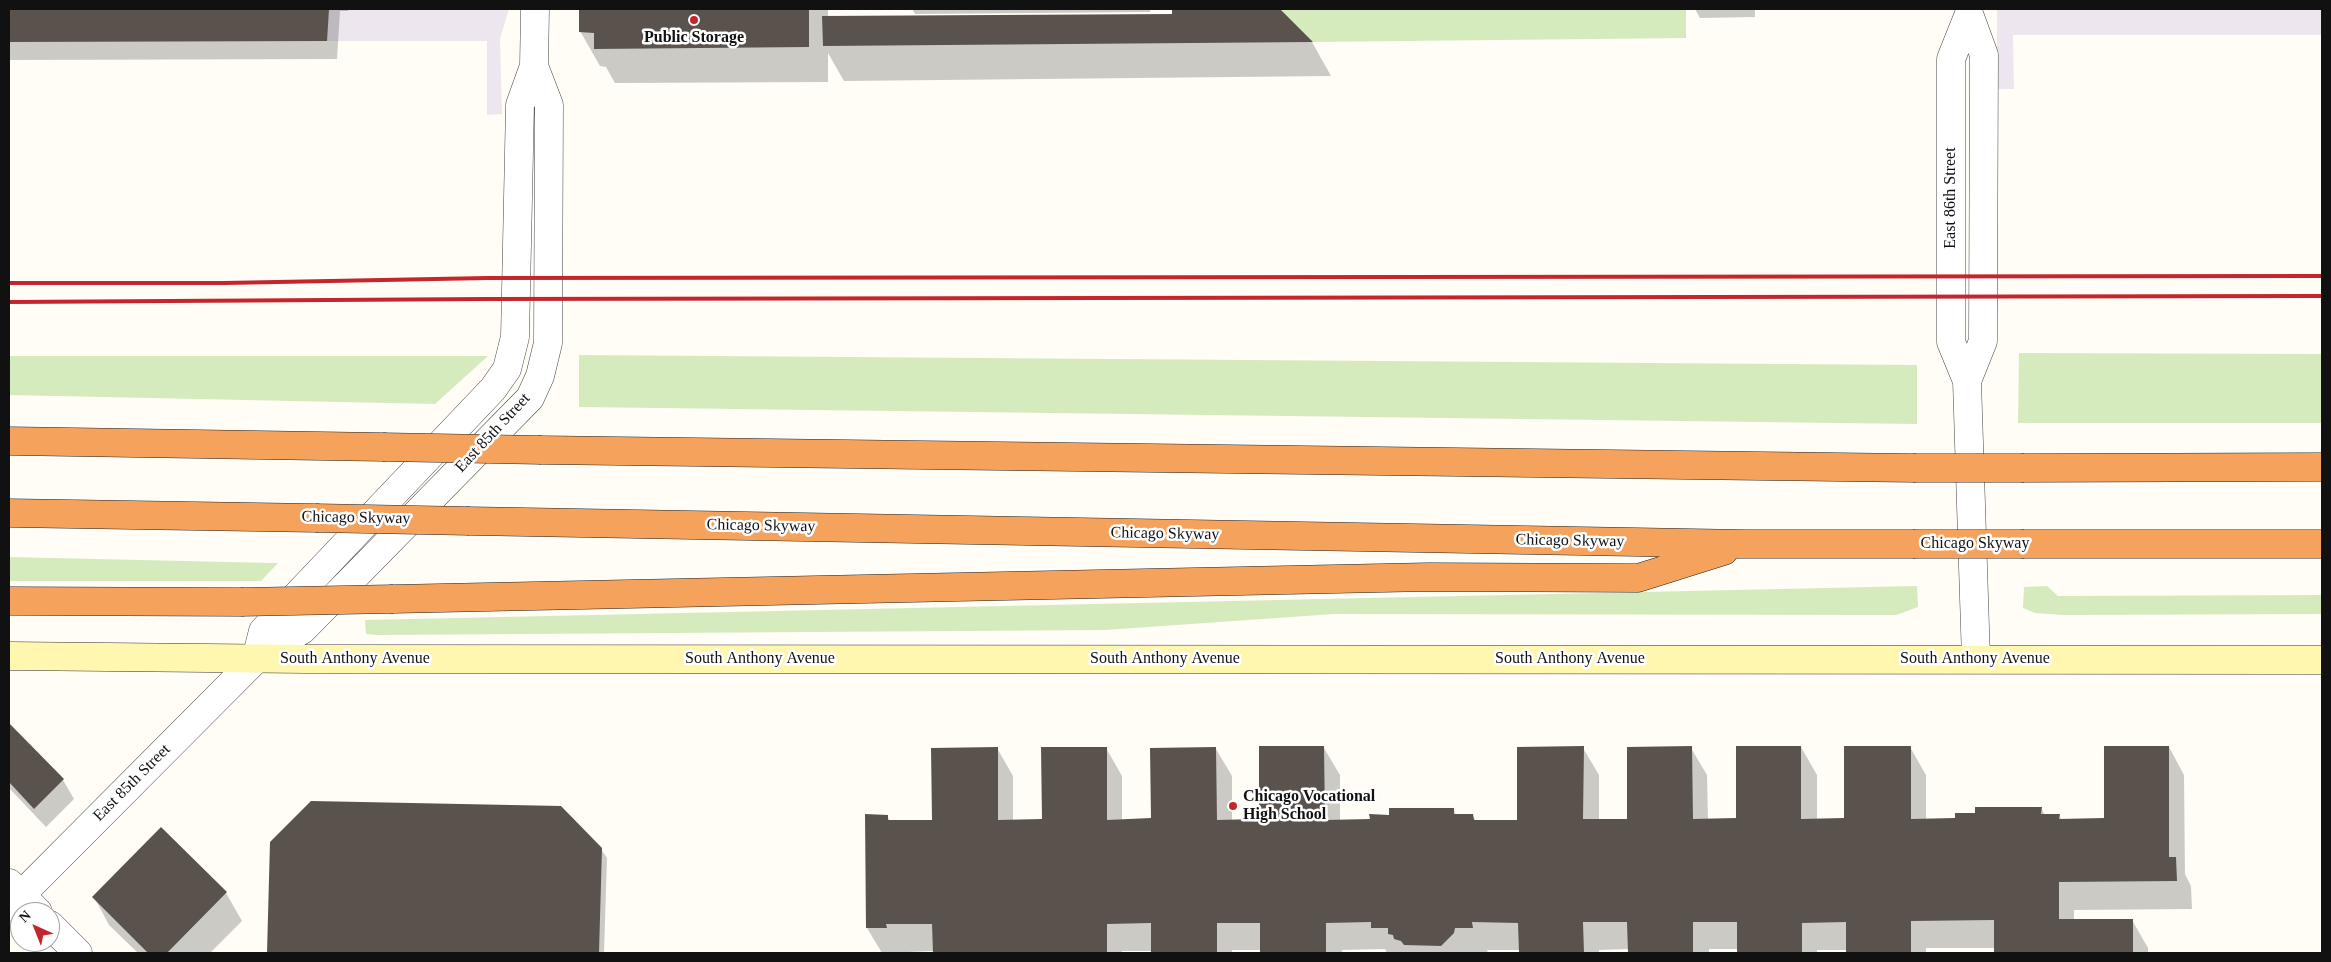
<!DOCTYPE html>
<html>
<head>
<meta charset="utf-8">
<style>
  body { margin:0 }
  #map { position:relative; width:2331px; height:962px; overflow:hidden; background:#fffdf5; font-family:"Times New Roman",serif }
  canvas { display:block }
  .frame { position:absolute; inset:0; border:10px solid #111; pointer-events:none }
  .north { position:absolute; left:10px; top:902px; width:50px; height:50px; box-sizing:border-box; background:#fff; border:1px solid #a0a0a0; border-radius:50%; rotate:316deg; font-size:14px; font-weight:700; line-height:20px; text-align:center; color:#111 }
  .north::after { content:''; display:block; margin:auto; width:18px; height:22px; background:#c4262e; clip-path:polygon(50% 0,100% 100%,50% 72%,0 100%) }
</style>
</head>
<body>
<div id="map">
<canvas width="2331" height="962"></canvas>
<div class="frame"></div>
<div class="north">N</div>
</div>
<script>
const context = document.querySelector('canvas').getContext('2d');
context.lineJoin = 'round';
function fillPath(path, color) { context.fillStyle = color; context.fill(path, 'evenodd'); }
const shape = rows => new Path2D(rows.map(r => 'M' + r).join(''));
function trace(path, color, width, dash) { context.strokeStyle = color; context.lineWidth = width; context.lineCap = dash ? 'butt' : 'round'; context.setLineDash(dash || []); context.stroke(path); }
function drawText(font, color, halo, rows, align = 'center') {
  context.font = font + ' "Times New Roman",serif'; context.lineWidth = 5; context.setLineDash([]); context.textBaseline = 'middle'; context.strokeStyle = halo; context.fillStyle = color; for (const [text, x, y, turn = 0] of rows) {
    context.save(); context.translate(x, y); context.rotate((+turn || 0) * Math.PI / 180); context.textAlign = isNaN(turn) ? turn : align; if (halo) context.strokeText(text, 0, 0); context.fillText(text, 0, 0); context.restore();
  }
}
fillPath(shape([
  [9,9,509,9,500,39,502,114,487,115,487,41,9,41],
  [1997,9,2322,9,2322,35,2013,35,2014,89,1997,89]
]), '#eee6ef');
fillPath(shape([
  [1280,9,1686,9,1686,38,1313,42],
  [2019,353,2322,354,2322,423,2018,423],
  [579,355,1917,365,1917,424,579,407],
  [9,356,488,356,435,404,9,395],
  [9,557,272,563,278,563,261,581,9,581],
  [1917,586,1918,607,1896,615,1334,614,1105,630,377,635,366,634,365,620],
  [2047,586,2058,596,2322,595,2322,614,2063,615,2035,613,2023,608,2024,587]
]), '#d5ebbd');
fillPath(shape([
  [34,9,348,9,348,11,340,11,337,59,9,60,9,10],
  [580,9,828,9,828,18,1173,16,1173,9,1278,9,1312,42,1331,76,844,81,828,53,828,82,615,83,606,67,600,66,580,31],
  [912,9,1150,9,1150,12,915,14],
  [1695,9,1755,9,1755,17,1700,18],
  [9,725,63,780,74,799,46,827,9,788],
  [1801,747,1817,775,1817,820,1845,819,1910,747,1926,775,1926,820,1956,819,1976,814,2041,808,2045,815,2059,815,2062,820,2105,819,2169,747,2184,775,2185,874,2191,886,2192,909,2074,910,2074,920,2132,920,2148,948,2148,953,1996,953,1996,948,1926,948,1926,953,1848,953,1848,950,1817,950,1817,953,1738,953,1738,949,1709,949,1709,953,1629,953,1629,949,1599,950,1599,953,1520,953,1520,950,1487,950,1488,953,1387,953,1385,949,1342,950,1342,953,1262,953,1262,950,1232,950,1232,953,1153,953,1153,951,1122,951,1122,953,934,953,934,951,882,953,867,928,887,816,890,821,933,821,997,748,1013,776,1013,821,1043,820,1106,748,1122,776,1122,820,1152,819,1216,749,1232,776,1232,821,1260,821,1324,748,1340,775,1340,821,1371,820,1453,809,1456,815,1472,815,1476,821,1518,821,1583,748,1599,775,1599,820,1628,820,1691,748,1707,775,1708,820,1737,820],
  [161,829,226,893,242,921,210,953,138,953,109,925,94,897],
  [271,843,601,849,607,858,604,953,268,953]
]), '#0003');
fillPath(shape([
  [9,9,329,9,327,41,9,42],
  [579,9,809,9,809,47,594,49,594,33,579,32],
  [1172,9,1280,9,1313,42,823,46,822,16,1172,14],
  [9,723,64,779,34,809,9,782],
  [1259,746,1324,746,1325,820,1370,819,1369,814,1389,815,1389,808,1454,808,1454,814,1473,814,1474,820,1517,820,1517,747,1584,746,1583,819,1627,819,1627,747,1692,746,1693,819,1736,818,1736,746,1801,746,1801,819,1844,818,1844,746,1911,746,1911,819,1955,818,1955,813,1975,813,1975,807,2042,807,2041,814,2060,814,2059,819,2104,818,2104,746,2169,746,2169,857,2176,857,2177,881,2059,882,2059,919,2133,919,2133,953,1994,953,1994,920,1911,921,1911,953,1846,953,1846,922,1802,923,1802,953,1737,953,1737,922,1693,922,1693,953,1628,953,1627,922,1583,922,1584,953,1519,953,1518,923,1472,922,1473,928,1455,928,1454,933,1441,946,1404,945,1401,941,1394,939,1393,935,1388,934,1388,928,1371,928,1371,922,1326,923,1326,953,1260,953,1260,923,1217,923,1217,953,1151,953,1151,923,1107,924,1107,953,933,953,932,924,886,924,887,928,866,928,865,814,888,815,888,820,932,820,931,748,998,747,998,820,1042,819,1041,747,1107,747,1107,820,1151,818,1150,748,1216,747,1217,820,1259,819],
  [311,801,561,806,602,848,599,953,267,953,270,842],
  [161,827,227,892,167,953,148,953,92,897]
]), '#5a524d');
const street = shape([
  [1967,381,1983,341,1984,55,1969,14,1951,59,1951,342,1967,381,1976,659],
  [256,659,263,631,493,389,507,369,515,337,520,105,534,66,535,9],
  [9,883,38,912],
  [9,907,256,659,302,630,311,621,530,398,540,376,548,343,549,105,534,66],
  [50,925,78,953]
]);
const secondary = shape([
  [9,656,305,659,2322,660]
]);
const highway = shape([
  [9,441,383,447],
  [541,450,1913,468],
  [2024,468,2322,467],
  [9,513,316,518],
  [469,521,1746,544,1913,544],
  [2024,544,2322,544],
  [393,599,1429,577,1638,578,1724,551],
  [9,601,241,602]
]);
trace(street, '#444', 29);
trace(secondary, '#333', 29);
trace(highway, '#222', 29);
trace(street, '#fff', 28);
trace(secondary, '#fff6b0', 28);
trace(highway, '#f5a25d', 28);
trace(shape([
  [9,283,224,283,488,278,2322,276],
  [9,302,488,299,2322,296]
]), '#c4262e', 4);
const highwayBridge = shape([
  [383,447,541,450],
  [1913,468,2024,468],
  [316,518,469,521],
  [1913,544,2024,544],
  [241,602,393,599]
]);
trace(highwayBridge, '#222', 29, []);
trace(highwayBridge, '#f5a25d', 28);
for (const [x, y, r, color] of [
  [694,20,5,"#c4262e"],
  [1233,806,5,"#c4262e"]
]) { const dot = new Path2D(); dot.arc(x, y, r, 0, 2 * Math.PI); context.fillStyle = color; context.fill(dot); trace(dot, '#fff', 2); }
drawText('bold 16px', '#111', '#fff', [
  ["Public Storage",694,38],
  ["Chicago Vocational",1243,797,"left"],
  ["High School",1243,815,"left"]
]);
drawText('16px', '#111', '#fff', [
  ["East 86th Street",1951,198,-90],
  ["East 85th Street",493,433,-47],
  ["Chicago Skyway",356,518,1],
  ["Chicago Skyway",761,526,1],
  ["Chicago Skyway",1165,534,1],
  ["Chicago Skyway",1570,541,1],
  ["Chicago Skyway",1975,544],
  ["South Anthony Avenue",355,659],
  ["South Anthony Avenue",760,659],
  ["South Anthony Avenue",1165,659],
  ["South Anthony Avenue",1570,659],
  ["South Anthony Avenue",1975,659],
  ["East 85th Street",132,783,-45]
]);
</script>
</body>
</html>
